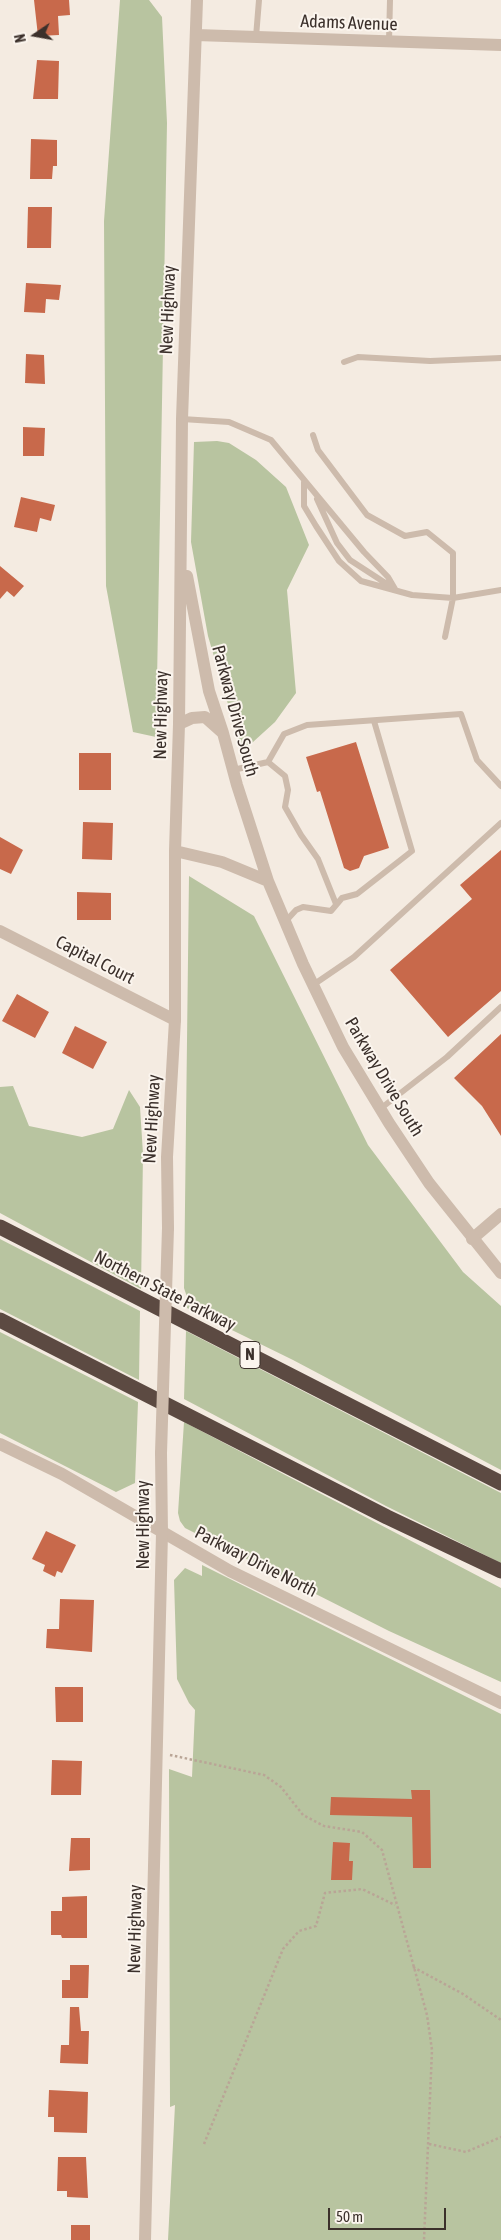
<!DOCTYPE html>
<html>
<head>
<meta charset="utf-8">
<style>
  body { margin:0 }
  #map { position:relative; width:501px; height:2240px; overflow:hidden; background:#f4ebe1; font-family:"Asap Condensed",sans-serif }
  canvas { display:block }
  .north { position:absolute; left:10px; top:10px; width:50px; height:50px; -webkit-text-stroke:4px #fbf5ee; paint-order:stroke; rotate:258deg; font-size:14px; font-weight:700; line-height:20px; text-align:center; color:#3b302b }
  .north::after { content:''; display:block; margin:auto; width:18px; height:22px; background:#3b302b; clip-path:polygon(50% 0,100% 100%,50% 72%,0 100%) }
  .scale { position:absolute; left:328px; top:2208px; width:118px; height:22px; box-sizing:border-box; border:2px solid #3b302b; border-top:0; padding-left:6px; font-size:15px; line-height:18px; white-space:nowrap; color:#3b302b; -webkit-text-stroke:4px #fbf5ee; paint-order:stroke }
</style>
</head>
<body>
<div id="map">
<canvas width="501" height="2240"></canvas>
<div class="north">N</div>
<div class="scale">50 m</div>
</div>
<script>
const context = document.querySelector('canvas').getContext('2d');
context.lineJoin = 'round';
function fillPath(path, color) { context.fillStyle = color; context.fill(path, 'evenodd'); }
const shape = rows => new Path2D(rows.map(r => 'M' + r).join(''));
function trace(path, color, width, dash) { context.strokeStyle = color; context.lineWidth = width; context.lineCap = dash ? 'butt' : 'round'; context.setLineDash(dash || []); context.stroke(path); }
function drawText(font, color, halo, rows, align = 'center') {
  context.font = font + ' "Asap Condensed",sans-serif'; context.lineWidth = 4; context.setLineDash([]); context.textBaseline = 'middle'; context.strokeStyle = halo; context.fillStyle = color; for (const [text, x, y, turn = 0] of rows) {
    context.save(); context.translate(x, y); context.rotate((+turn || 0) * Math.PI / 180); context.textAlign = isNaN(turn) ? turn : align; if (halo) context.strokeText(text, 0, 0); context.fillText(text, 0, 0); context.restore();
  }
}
fillPath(shape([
  [120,0,149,0,162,17,167,123,156,737,133,732,106,586,104,221],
  [217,441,229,443,256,460,286,487,309,545,287,590,296,693,275,722,242,752,208,636,191,542,194,442],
  [189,876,254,916,368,1145,463,1272,501,1306,501,1470,293,1360,187,1308,187,1297,184,1288],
  [13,1086,29,1126,82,1137,113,1129,129,1090,140,1107,143,1154,141,1289,0,1213,0,1087],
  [0,1239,140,1311,139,1380,0,1309],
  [186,1331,501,1493,501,1563,386,1506,184,1399],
  [0,1332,138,1402,135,1483,116,1492,0,1433],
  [184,1422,501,1588,501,1682,389,1631,185,1528,180,1521,178,1513],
  [202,1565,501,1714,501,2240,168,2240,175,2105,170,2107,169,1769,192,1777,195,1710,189,1703,177,1679,174,1580,185,1568,202,1576]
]), '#b8c4a0');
fillPath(shape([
  [34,0,69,0,70,15,58,16,59,35,38,36],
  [37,60,59,61,58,99,33,99],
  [31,139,57,140,57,166,53,166,52,179,30,179],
  [28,207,52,207,51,248,27,248],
  [26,283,61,285,59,300,46,299,45,313,24,312],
  [26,354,44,355,45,384,25,383],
  [23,427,45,428,44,456,23,456],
  [21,497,55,505,51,521,40,518,37,532,14,527],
  [0,566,24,586,14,597,7,591,0,599],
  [356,742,389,848,364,856,359,868,350,871,344,868,320,791,317,792,306,757],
  [79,753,111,753,111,790,79,790],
  [83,822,113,823,112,860,82,859],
  [0,837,23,850,11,874,0,869],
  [501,850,501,991,448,1037,390,970,472,899,460,885],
  [77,892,111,893,111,920,77,920],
  [17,994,49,1012,35,1038,2,1021],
  [75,1026,107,1042,93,1069,62,1053],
  [501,1034,501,1136,482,1106,454,1078],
  [46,1531,76,1545,62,1573,57,1571,55,1577,43,1571,45,1565,32,1559],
  [60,1599,94,1600,92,1652,46,1648,47,1629,59,1629],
  [55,1687,83,1687,83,1722,56,1722],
  [52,1760,82,1761,81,1795,51,1795],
  [411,1790,430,1790,431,1868,413,1868,412,1817,330,1815,331,1797,412,1799],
  [71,1838,90,1838,90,1870,69,1871],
  [333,1842,350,1843,349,1861,353,1861,352,1880,331,1880],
  [87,1896,87,1938,62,1938,61,1935,51,1935,51,1911,62,1911,62,1897],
  [70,1965,89,1965,88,1998,62,1998,62,1980,70,1980],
  [70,2007,79,2007,81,2031,89,2031,88,2064,60,2063,61,2045,69,2045],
  [49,2090,88,2092,87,2133,54,2132,54,2117,48,2117],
  [58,2157,86,2157,88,2198,67,2197,67,2191,57,2191],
  [71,2225,90,2225,90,2240,71,2240]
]), '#c8694b');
trace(shape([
  [170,1755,264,1775,281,1787,303,1815,324,1826,362,1832,382,1850,427,2015,432,2050,424,2240],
  [413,1967,463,1994,501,2020],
  [204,2144,283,1949,299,1931,316,1926,325,1893,362,1889,395,1905],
  [429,2144,466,2152,501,2137]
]), '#b9a596', 2.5, [2.5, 2.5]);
trace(shape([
  [256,37,259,0],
  [389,41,390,0],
  [344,362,358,357,430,361,501,358],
  [182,419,229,422,271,440,364,552,388,577,395,589],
  [304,482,304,506,316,526,339,561,361,581,412,595,453,598,453,553,427,532,405,536,367,515,318,450,313,435],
  [317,499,337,543,350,560,390,586],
  [445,637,453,598,501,590],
  [268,762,285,776,288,790,285,807,301,835,318,859,336,904],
  [233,770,268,762,284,734,307,725,461,714,477,760,501,786],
  [285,922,296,910,303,907,331,911,342,898,357,894,412,851,374,721],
  [313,985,354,957,501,823],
  [380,1109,447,1057,501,1007]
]), '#cdbbac', 6);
trace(shape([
  [0,931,175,1020],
  [472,1239,501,1214],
  [0,1444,62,1474,230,1571,501,1703]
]), '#cdbbac', 12);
trace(shape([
  [196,35,501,45],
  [187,576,209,691,223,733,237,785,268,881,303,964,343,1047,389,1123,429,1183,501,1273],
  [179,724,192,718,205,717,223,733],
  [175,851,222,862,268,881],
  [168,1228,167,1157,175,1020,175,851,179,724,182,419,197,0],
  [145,2240,162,1533,161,1453]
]), '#cdbbac', 12);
trace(shape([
  [0,1227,501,1483],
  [0,1320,387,1517,501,1571]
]), '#5c4a42', 15);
trace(shape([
  [161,1453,168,1228]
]), '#cdbbac', 12);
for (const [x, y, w] of [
  [250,1355,20]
]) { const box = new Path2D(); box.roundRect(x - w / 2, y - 13.5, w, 27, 4); context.fillStyle = '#fbf5ee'; context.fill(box); trace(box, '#3b302b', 1); }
drawText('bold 16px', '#3b302b', null, [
  ["N",250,1355]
]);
drawText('18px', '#3b302b', '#fbf5ee', [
  ["Adams Avenue",349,23,2],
  ["New Highway",168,310,-88],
  ["Parkway Drive South",235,711,75],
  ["New Highway",161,715,-89],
  ["Capital Court",95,960,27],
  ["Parkway Drive South",384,1077,59],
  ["New Highway",152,1119,-87],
  ["Northern State Parkway",165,1291,27],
  ["New Highway",143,1525,-90],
  ["Parkway Drive North",256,1562,27],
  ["New Highway",135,1929,-89]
]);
</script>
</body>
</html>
